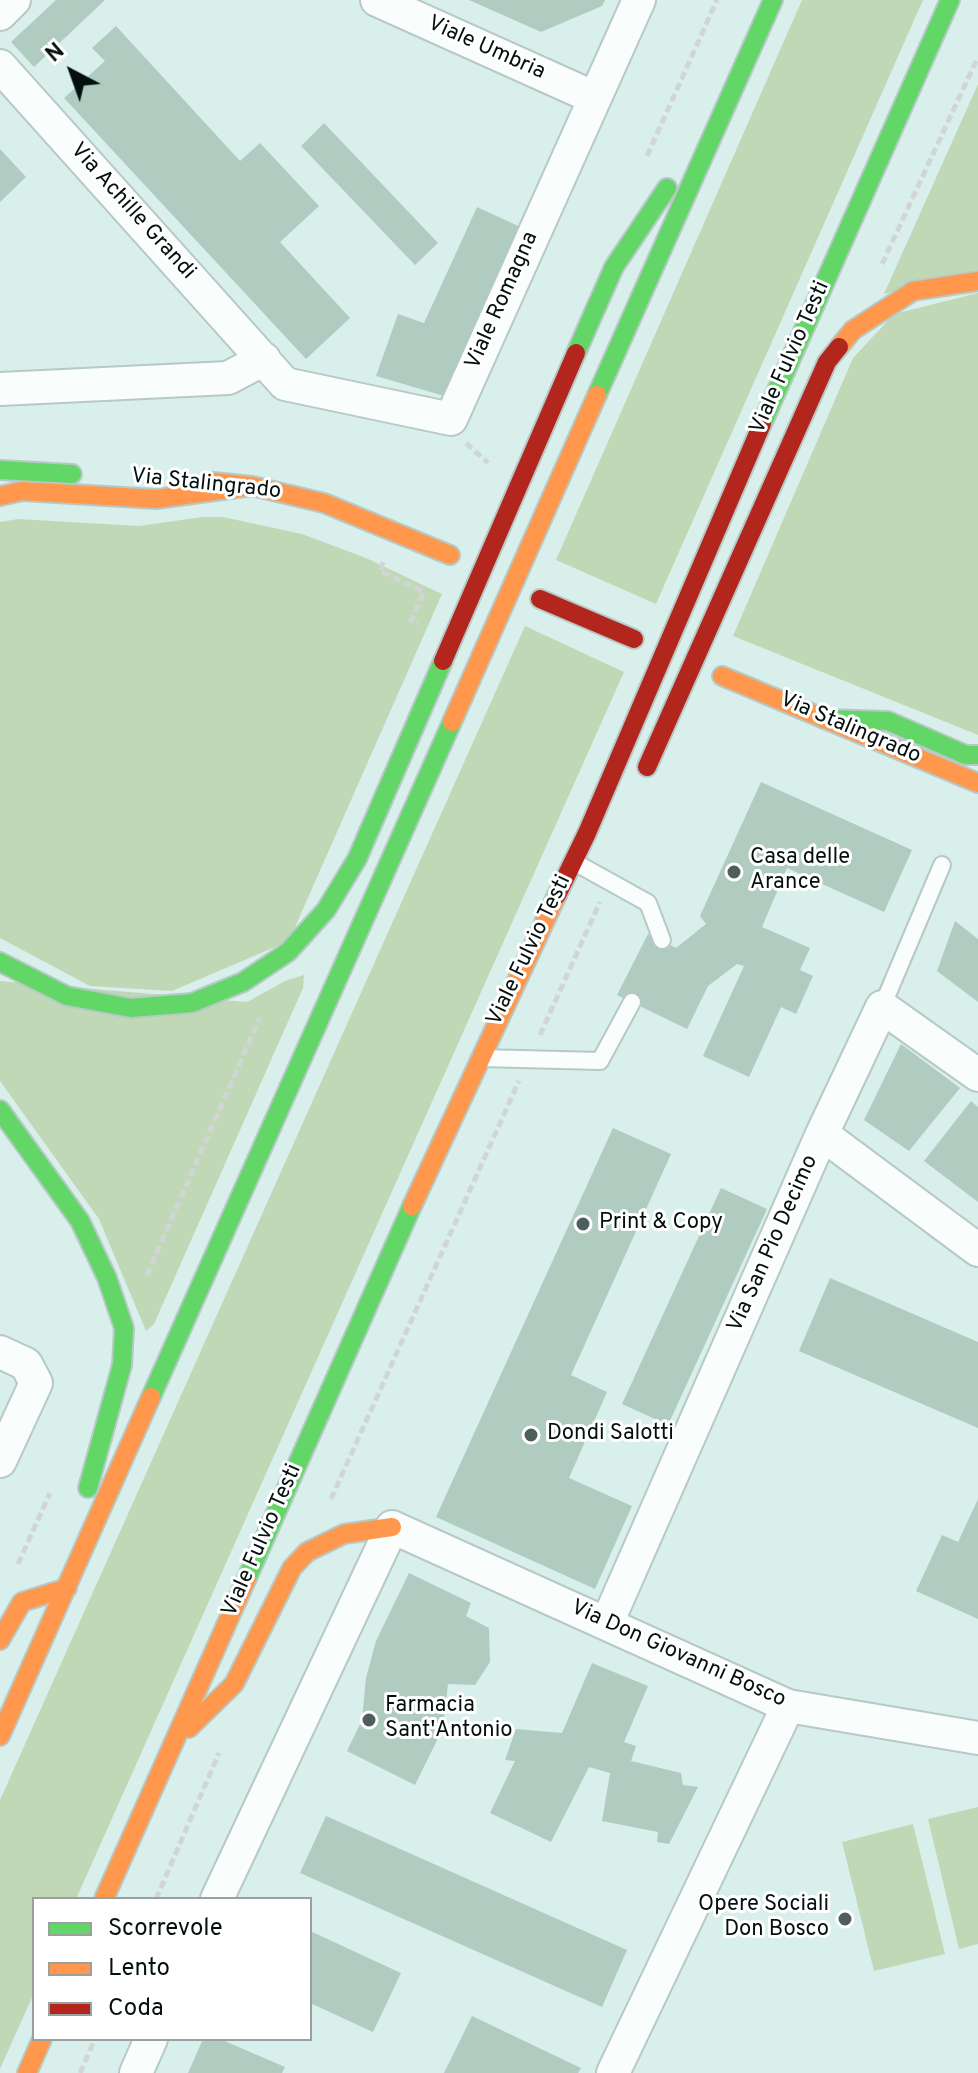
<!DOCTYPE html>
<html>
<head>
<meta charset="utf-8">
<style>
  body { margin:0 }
  #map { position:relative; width:978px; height:2073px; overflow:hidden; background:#d9efec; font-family:Overpass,sans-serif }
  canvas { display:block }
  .legend { position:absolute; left:32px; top:1897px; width:280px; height:144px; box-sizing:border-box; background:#fff; border:2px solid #9a9f9f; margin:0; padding:10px 14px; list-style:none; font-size:24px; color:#03100e }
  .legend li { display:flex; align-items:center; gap:16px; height:40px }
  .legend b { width:40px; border:2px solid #9a9f9f }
  .north { position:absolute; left:32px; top:32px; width:80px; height:80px; -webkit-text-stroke:6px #fff; paint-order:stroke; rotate:319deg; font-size:22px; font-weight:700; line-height:32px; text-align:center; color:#03100e }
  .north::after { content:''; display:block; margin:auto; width:28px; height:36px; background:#03100e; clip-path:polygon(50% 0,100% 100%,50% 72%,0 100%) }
</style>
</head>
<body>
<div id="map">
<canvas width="978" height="2073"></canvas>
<ul class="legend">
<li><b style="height:10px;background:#63d668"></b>Scorrevole</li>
<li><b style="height:10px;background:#ff974d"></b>Lento</li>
<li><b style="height:10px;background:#b3261e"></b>Coda</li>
</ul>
<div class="north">N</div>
</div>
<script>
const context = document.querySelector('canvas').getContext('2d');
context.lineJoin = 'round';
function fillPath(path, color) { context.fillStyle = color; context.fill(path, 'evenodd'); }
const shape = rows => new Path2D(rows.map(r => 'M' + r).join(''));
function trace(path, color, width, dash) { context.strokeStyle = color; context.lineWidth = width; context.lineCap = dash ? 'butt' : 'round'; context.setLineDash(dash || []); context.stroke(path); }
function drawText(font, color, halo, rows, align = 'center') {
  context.font = font + ' Overpass,sans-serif'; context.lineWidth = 6; context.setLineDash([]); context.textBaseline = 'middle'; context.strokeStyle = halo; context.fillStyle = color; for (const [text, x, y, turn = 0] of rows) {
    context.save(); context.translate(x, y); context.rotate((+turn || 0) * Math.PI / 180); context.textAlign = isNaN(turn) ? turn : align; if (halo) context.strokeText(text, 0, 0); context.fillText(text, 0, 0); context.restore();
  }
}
fillPath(shape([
  [802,0,923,0,656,604,556,560],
  [978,84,978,271,884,294],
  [978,293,978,735,733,636,853,358,894,314],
  [202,517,223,517,302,534,366,558,442,594,292,934,282,944,172,991,90,986,0,938,0,522,18,519,139,526],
  [525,626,624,672,76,1899,34,1899,34,1993,0,2069,0,1800],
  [304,975,303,988,154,1324,146,1331,99,1219,0,1081,0,981,247,1002,285,981],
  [978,1807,978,1944,959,1949,928,1819],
  [913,1824,945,1954,874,1971,842,1842]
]), '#c1d8b7');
fillPath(shape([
  [56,0,105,0,34,67,11,42],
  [469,0,605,0,602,6,541,32],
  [116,26,240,161,260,143,319,206,280,242,350,318,306,359,64,98,105,61,92,48],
  [324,123,438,243,415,265,301,146],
  [0,149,26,177,0,202],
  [477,207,527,230,451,398,376,376,398,314,424,323],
  [761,782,912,850,884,912,787,868,762,927,810,948,800,970,813,976,796,1014,781,1007,749,1077,703,1056,744,966,737,964,708,986,687,1029,617,995,648,934,676,948,706,924,700,916],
  [955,921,978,939,978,1002,937,971],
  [901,1044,960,1088,909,1151,864,1120],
  [971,1101,978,1107,978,1202,924,1161],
  [613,1128,671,1154,571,1375,607,1392,569,1478,632,1506,595,1589,436,1517],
  [721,1188,767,1209,668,1425,622,1404],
  [830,1278,978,1342,978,1428,799,1351],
  [978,1499,978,1619,916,1591,942,1535,958,1542],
  [409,1573,471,1603,466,1616,489,1628,490,1662,475,1685,448,1684,443,1728,415,1785,347,1751,362,1720,366,1678,376,1641],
  [592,1663,648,1686,624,1742,636,1746,631,1761,681,1773,683,1785,698,1787,669,1844,657,1842,658,1832,602,1821,610,1773,589,1767,551,1842,490,1813,515,1761,505,1760,516,1729,562,1733],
  [326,1816,627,1950,602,2007,300,1873],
  [310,1931,401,1973,373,2032,310,2003],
  [472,2016,581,2068,578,2073,444,2073],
  [203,2039,220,2039,285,2067,282,2073,188,2073]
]), '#b0cbbf');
const lane = shape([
  [576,863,648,903,662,940],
  [882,1007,942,865],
  [480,1058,600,1061,632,1002]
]);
const street = shape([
  [377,0,595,98],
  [0,14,14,0],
  [0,66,285,384,451,419,639,0],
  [0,389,228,378,264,359],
  [822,1134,978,1250],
  [0,1352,26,1364,36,1383,0,1461],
  [607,1623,822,1134,882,1007,978,1075],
  [217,1899,392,1527,788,1706,978,1738],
  [136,2073,151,2039],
  [613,2073,788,1706]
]);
const fast = shape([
  [576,353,614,267,667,188],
  [597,395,773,0],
  [762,424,950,0],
  [0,470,72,474],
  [824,719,888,721,966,755,978,755],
  [0,962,67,996,131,1008,192,1003,243,982,288,952,326,910,357,859,443,661],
  [0,1110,80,1221,107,1278,124,1328,122,1365,88,1488],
  [151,1397,452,722],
  [247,1578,412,1206]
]);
const slow = shape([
  [839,347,853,330,913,291,978,281],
  [213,482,252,486,324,503,450,555],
  [0,496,22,491,156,499,252,486],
  [722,676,978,783],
  [452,722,597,395],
  [412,1206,557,895],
  [0,1640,22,1602,67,1588],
  [189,1728,234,1684,292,1568,307,1552,344,1534,392,1527],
  [0,1736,151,1397],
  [104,1899,247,1578],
  [27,2073,42,2039]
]);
const jam = shape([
  [540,599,634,639],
  [443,661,576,353],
  [647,767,827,362,839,347],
  [557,895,587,833,762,424]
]);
trace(lane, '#b7c9c6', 20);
trace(street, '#b7c9c6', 36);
trace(fast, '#b7c9c6', 22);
trace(slow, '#b7c9c6', 22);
trace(jam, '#b7c9c6', 22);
trace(shape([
  [647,156,717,0],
  [882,264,978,57],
  [466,443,488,463],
  [383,562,380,571,424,592,411,621,418,624],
  [540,1035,600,902],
  [147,1275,260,1017],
  [331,1499,519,1081],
  [18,1564,50,1493],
  [156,1899,219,1753],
  [80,2073,95,2039]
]), '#d0d6d5', 5, [8, 4]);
trace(lane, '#f9fdfc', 16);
trace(street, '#f9fdfc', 32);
trace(fast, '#63d668', 18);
trace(slow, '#ff974d', 18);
trace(jam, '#b3261e', 18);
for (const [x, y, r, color] of [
  [734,872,8,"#4e5e5c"],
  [583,1224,8,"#4e5e5c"],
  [531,1435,8,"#4e5e5c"],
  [369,1720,8,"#4e5e5c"],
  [845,1919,8,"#4e5e5c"]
]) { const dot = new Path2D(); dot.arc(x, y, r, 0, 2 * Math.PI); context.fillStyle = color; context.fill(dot); trace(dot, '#fff', 3); }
drawText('22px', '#03100e', '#fff', [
  ["Viale Umbria",486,49,24],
  ["Via Achille Grandi",132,212,48],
  ["Viale Romagna",503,301,-66],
  ["Viale Fulvio Testi",791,358,-66],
  ["Via Stalingrado",206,485,6],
  ["Via Stalingrado",850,729,23],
  ["Viale Fulvio Testi",530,951,-64],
  ["Via San Pio Decimo",774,1244,-66],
  ["Viale Fulvio Testi",263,1541,-66],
  ["Via Don Giovanni Bosco",678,1655,24]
]);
drawText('22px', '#03100e', '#fff', [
  ["Casa delle",750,859],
  ["Arance",750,884],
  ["Print & Copy",599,1224],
  ["Dondi Salotti",547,1435],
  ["Farmacia",385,1707],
  ["Sant'Antonio",385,1732],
  ["Opere Sociali",829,1906,"right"],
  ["Don Bosco",829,1931,"right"]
], 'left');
</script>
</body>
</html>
